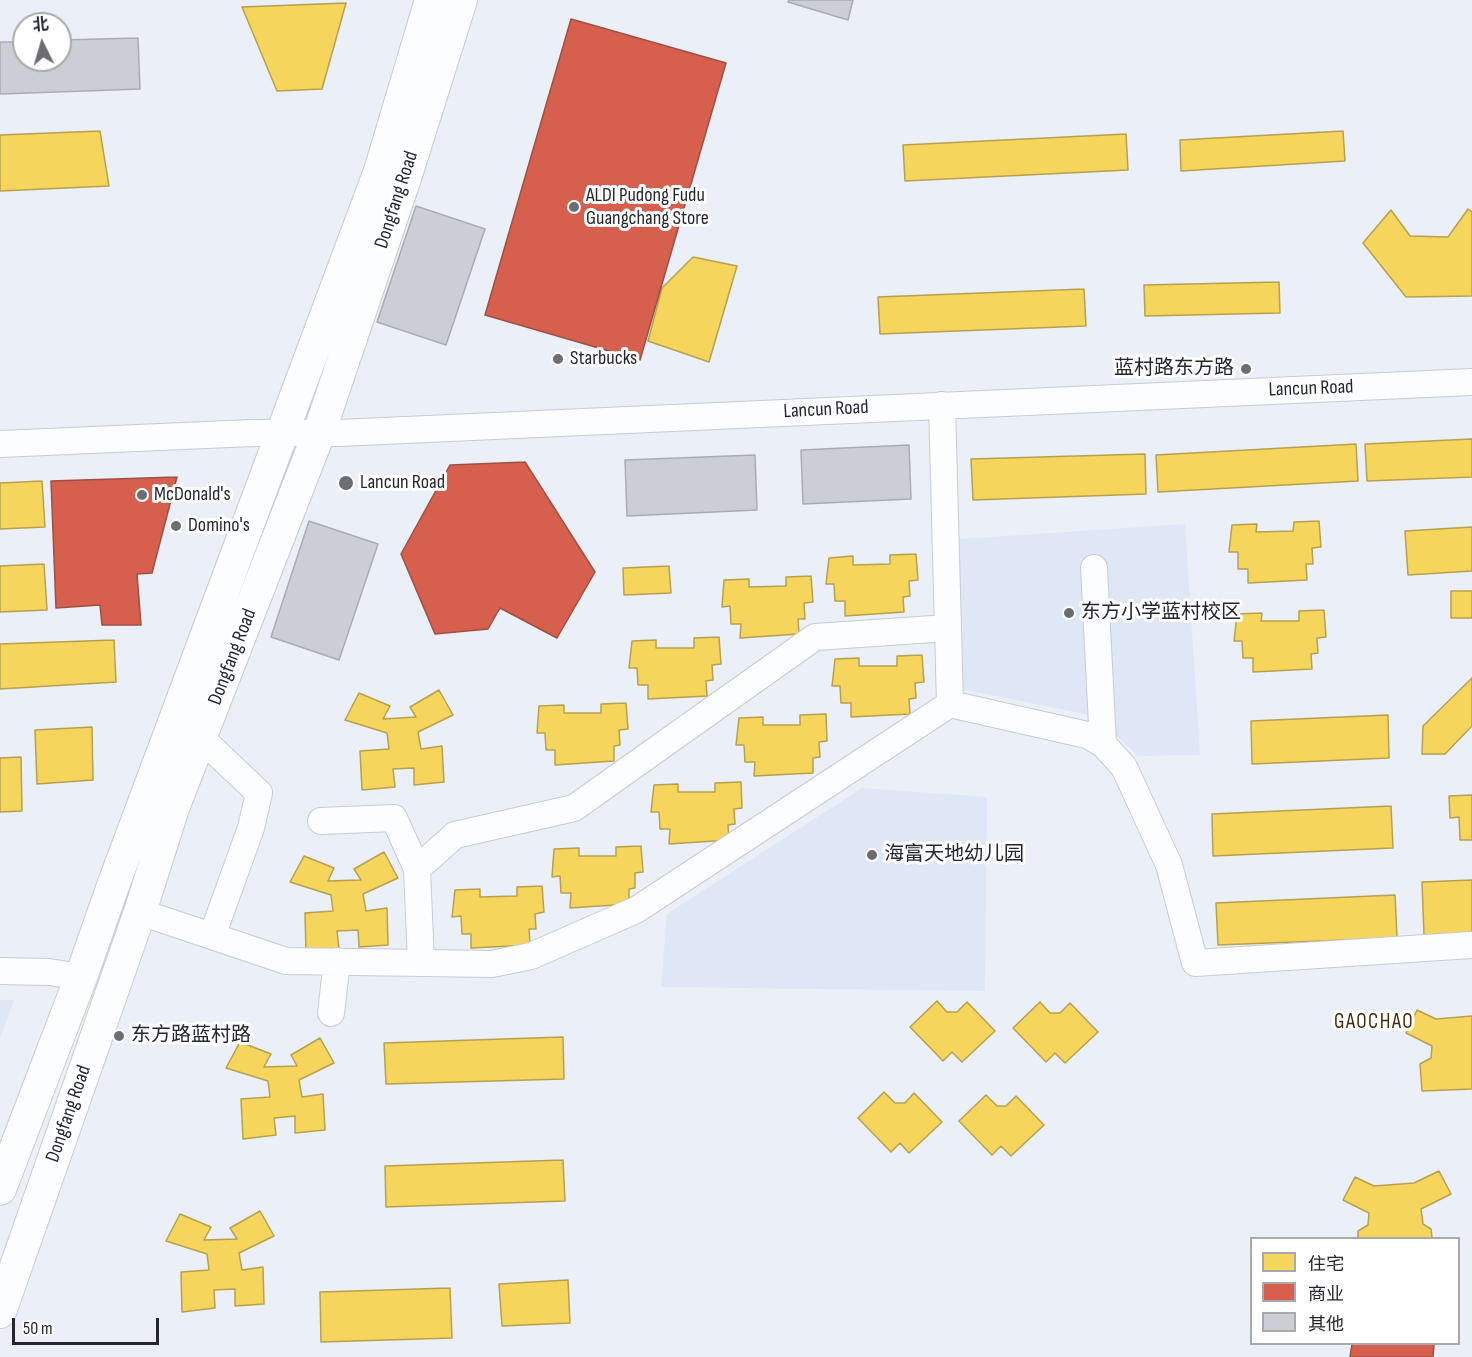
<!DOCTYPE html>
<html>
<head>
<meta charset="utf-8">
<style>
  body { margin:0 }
  #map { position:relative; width:1472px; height:1357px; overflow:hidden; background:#ebeff7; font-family:"Sofia Sans Condensed","Noto Sans SC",sans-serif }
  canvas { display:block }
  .legend { position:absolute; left:1250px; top:1237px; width:210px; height:108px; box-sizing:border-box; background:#fff; border:2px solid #a7a9ab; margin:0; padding:8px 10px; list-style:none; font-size:18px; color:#24272d }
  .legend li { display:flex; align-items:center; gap:12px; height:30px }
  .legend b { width:30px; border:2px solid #a7a9ab }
  .north { position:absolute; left:12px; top:12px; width:60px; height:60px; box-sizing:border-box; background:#fff; border:2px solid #a7a9ab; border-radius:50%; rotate:355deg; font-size:16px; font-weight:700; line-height:24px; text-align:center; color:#24272d }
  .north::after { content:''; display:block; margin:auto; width:21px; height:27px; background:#6a6d74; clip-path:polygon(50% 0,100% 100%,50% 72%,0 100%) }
  .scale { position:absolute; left:12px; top:1318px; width:147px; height:27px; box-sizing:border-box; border:3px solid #24272d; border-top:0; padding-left:8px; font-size:18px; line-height:21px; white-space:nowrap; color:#24272d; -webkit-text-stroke:4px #fff; paint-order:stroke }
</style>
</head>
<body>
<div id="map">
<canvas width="1472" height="1357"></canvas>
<ul class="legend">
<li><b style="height:16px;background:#f6d55c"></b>住宅</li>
<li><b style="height:16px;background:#d6604d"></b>商业</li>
<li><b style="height:16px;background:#cbcfd5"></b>其他</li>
</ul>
<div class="north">北</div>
<div class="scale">50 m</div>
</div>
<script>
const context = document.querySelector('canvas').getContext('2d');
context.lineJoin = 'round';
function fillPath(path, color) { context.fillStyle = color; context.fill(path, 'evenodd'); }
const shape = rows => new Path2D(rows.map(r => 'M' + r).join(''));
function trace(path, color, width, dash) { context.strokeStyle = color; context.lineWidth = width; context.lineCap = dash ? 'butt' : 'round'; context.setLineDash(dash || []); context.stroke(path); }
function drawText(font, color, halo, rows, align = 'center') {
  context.font = font + ' "Sofia Sans Condensed","Noto Sans SC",sans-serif'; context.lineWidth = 6; context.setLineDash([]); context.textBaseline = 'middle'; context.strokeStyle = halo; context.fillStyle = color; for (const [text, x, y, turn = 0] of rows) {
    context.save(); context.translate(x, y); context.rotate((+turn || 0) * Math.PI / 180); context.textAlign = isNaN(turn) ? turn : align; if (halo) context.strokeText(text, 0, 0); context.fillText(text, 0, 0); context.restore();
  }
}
fillPath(shape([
  [1185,524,1200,755,1138,756,1095,716,946,686,948,540],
  [862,788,987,797,985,991,661,987,667,914],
  [0,1000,14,1000,0,1039]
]), '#dfe6f6');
const homes = shape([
  [346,3,322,89,277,91,242,7,346,3],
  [620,45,662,56,637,152,545,128,557,80,608,93,620,45],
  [100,131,109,186,0,191,0,135,100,131],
  [1343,131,1345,161,1181,171,1180,140,1343,131],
  [1126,134,1128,170,905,181,903,145,1126,134],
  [1468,209,1472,212,1472,296,1406,297,1363,243,1391,210,1410,236,1448,237,1468,209],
  [693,257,737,266,709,362,648,341,662,288,693,257],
  [1279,282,1280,313,1145,316,1144,285,1279,282],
  [1084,289,1086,326,880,334,878,297,1084,289],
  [1472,439,1472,477,1367,481,1365,444,1472,439],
  [1356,444,1358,481,1158,492,1156,455,1356,444],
  [1145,454,1146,494,973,500,971,459,1145,454],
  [42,481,45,527,0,529,0,483,42,481],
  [1319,521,1321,547,1312,548,1313,564,1306,564,1307,580,1248,583,1248,569,1238,569,1238,552,1229,552,1232,525,1257,524,1256,532,1293,531,1294,522,1319,521],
  [1472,527,1472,571,1408,575,1405,531,1472,527],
  [916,554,918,580,909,581,910,596,903,597,904,612,845,616,845,601,835,601,834,584,826,584,829,558,853,556,853,565,890,564,890,555,916,554],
  [44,564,47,610,0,612,0,566,44,564],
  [669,566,671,593,624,595,623,568,669,566],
  [811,576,813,602,804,603,805,619,798,619,799,634,740,638,741,624,731,624,730,606,722,607,724,580,749,579,749,587,786,586,786,577,811,576],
  [1451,591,1472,591,1472,618,1451,618,1451,591],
  [1324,610,1326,637,1317,638,1318,653,1311,654,1312,669,1253,672,1253,658,1243,658,1242,641,1234,641,1237,614,1262,613,1261,621,1299,621,1299,611,1324,610],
  [719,637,721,664,712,665,713,680,706,681,707,696,648,699,648,685,638,685,637,668,629,668,632,641,656,640,656,648,694,648,694,638,719,637],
  [114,640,116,682,0,689,0,644,114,640],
  [922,655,924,682,915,683,916,698,909,699,910,714,851,717,851,703,841,703,840,686,832,686,835,659,859,658,859,666,897,666,897,656,922,655],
  [1472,678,1472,726,1445,754,1422,754,1423,726,1472,678],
  [439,690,453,715,418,732,421,749,442,746,444,782,414,785,414,768,393,769,395,787,362,790,360,751,389,749,387,733,345,720,359,693,390,706,383,719,416,717,410,707,439,690],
  [626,703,628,729,619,730,620,745,614,746,614,761,555,765,555,750,546,750,545,733,537,733,539,706,564,705,564,713,601,713,601,704,626,703],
  [826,714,827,741,819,742,820,757,813,758,813,773,754,776,755,762,745,762,744,745,736,745,739,718,763,717,763,725,800,725,800,715,826,714],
  [1388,715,1389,758,1252,764,1251,721,1388,715],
  [92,727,93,780,37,784,35,730,92,727],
  [21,757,22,811,0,812,0,758,21,757],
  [741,782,742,808,734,809,735,824,728,825,729,840,669,844,670,829,660,829,659,812,651,812,654,785,678,784,678,792,715,792,715,783,741,782],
  [1472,795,1472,840,1460,840,1459,817,1450,818,1449,796,1472,795],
  [1391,806,1393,848,1213,856,1212,814,1391,806],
  [641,846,643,872,635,873,635,888,629,889,629,904,570,908,571,893,561,893,560,876,552,877,554,849,579,848,579,856,616,856,616,847,641,846],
  [384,852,398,878,363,894,366,911,387,908,388,945,359,947,358,930,337,931,339,949,306,953,305,913,333,911,331,895,290,882,304,856,334,868,328,881,361,880,354,869,384,852],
  [1472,880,1472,933,1424,935,1422,882,1472,880],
  [542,886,544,912,535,914,536,929,529,929,530,945,471,948,471,934,462,934,461,916,452,917,455,890,480,889,480,897,517,896,517,887,542,886],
  [1395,895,1397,938,1218,945,1216,903,1395,895],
  [937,1001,947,1012,957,1012,967,1002,995,1031,962,1062,952,1052,943,1061,910,1027,937,1001],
  [1040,1002,1050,1013,1060,1013,1070,1003,1098,1032,1065,1063,1055,1053,1046,1062,1013,1028,1040,1002],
  [1417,1010,1436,1019,1472,1016,1472,1089,1422,1091,1420,1064,1431,1058,1432,1046,1406,1033,1417,1010],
  [563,1037,564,1079,386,1084,384,1043,563,1037],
  [320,1038,334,1063,299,1080,302,1097,323,1094,325,1130,295,1133,295,1116,274,1118,276,1135,243,1139,241,1099,270,1097,268,1081,226,1068,240,1042,271,1054,264,1067,297,1066,291,1055,320,1038],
  [884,1092,895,1103,905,1103,914,1093,942,1122,909,1153,900,1143,891,1152,858,1118,884,1092],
  [986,1095,997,1106,1006,1106,1016,1096,1044,1125,1011,1156,1001,1146,992,1155,959,1121,986,1095],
  [563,1160,565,1201,386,1207,385,1166,563,1160],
  [1439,1171,1451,1194,1421,1209,1423,1224,1431,1229,1432,1238,1358,1238,1358,1231,1368,1225,1369,1213,1343,1200,1355,1177,1374,1186,1414,1183,1439,1171],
  [260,1211,274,1236,239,1253,242,1270,263,1267,264,1304,235,1306,235,1289,214,1290,215,1308,182,1312,181,1272,209,1270,207,1254,166,1241,180,1214,211,1227,204,1240,237,1239,230,1228,260,1211],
  [568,1280,570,1323,502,1326,499,1284,568,1280],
  [450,1288,452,1338,321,1342,320,1292,450,1288]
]);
fillPath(homes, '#f6d55c');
trace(homes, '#b7a14e', 1.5);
const shops = shape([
  [571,19,726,63,640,360,485,315,571,19],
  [525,462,595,572,557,638,500,608,488,629,435,634,401,554,450,465,525,462],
  [177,477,152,573,137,574,141,625,102,625,100,605,56,608,51,481,177,477],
  [1352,1344,1434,1344,1433,1357,1350,1357,1352,1344]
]);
fillPath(shops, '#d6604d');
trace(shops, '#a14f43', 1.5);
const building = shape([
  [789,0,853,0,848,20,788,2,789,0],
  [138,38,140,89,0,94,0,42,24,42,24,60,60,60,60,40,138,38],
  [416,206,485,229,446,345,377,322,416,206],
  [909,445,911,499,803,504,801,450,909,445],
  [755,455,757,510,627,516,625,460,755,455],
  [309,521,378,544,339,660,271,637,309,521]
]);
fillPath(building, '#cbcfd5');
trace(building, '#aaacb3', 1.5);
const minor = shape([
  [942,405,950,704],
  [0,444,252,433,339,433,1472,382],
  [1094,568,1103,744],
  [202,739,259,793,251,828,212,936],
  [321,821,394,818,417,869],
  [140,912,286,961,492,964,531,956,636,910,950,704,1087,735,1103,744,1124,767,1169,865,1195,963,1472,945],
  [421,963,417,869,455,835,574,808,815,637,948,628],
  [0,971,49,972,81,977],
  [331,1013,337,961]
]);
const major = shape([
  [0,1189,81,977,114,883,380,171,431,0],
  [0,1312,140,912,173,808,319,433,406,175,461,0]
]);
trace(minor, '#c8ccd2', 28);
trace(major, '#c8ccd2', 34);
trace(minor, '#fcfdfe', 26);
trace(major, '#fcfdfe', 32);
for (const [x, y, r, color] of [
  [574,207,6,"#6a6d74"],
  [558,359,6,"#6a6d74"],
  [1246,369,6,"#6a6d74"],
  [346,483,8,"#6a6d74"],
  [142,495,6,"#6a6d74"],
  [176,526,6,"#6a6d74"],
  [1069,613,6,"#6a6d74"],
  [872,855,6,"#6a6d74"],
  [119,1036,6,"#6a6d74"]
]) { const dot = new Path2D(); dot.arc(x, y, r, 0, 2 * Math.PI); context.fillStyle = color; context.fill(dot); trace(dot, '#fff', 2); }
drawText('20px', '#24272d', '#fff', [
  ["ALDI Pudong Fudu",586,196],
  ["Guangchang Store",586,219],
  ["Starbucks",570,359],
  ["蓝村路东方路",1234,369,"right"],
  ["Lancun Road",360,483],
  ["McDonald's",154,495],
  ["Domino's",188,526],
  ["东方小学蓝村校区",1081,613],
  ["海富天地幼儿园",884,855],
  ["东方路蓝村路",131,1036]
], 'left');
drawText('20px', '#24272d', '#fff', [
  ["Dongfang Road",397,200,-72],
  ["Lancun Road",1311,389,-2],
  ["Lancun Road",826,410,-3],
  ["Dongfang Road",233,657,-69],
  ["Dongfang Road",69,1114,-71]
]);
context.letterSpacing = '1.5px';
drawText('21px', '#45290a', '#fff', [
  ["GAOCHAO",1374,1023]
]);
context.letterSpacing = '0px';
</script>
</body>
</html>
